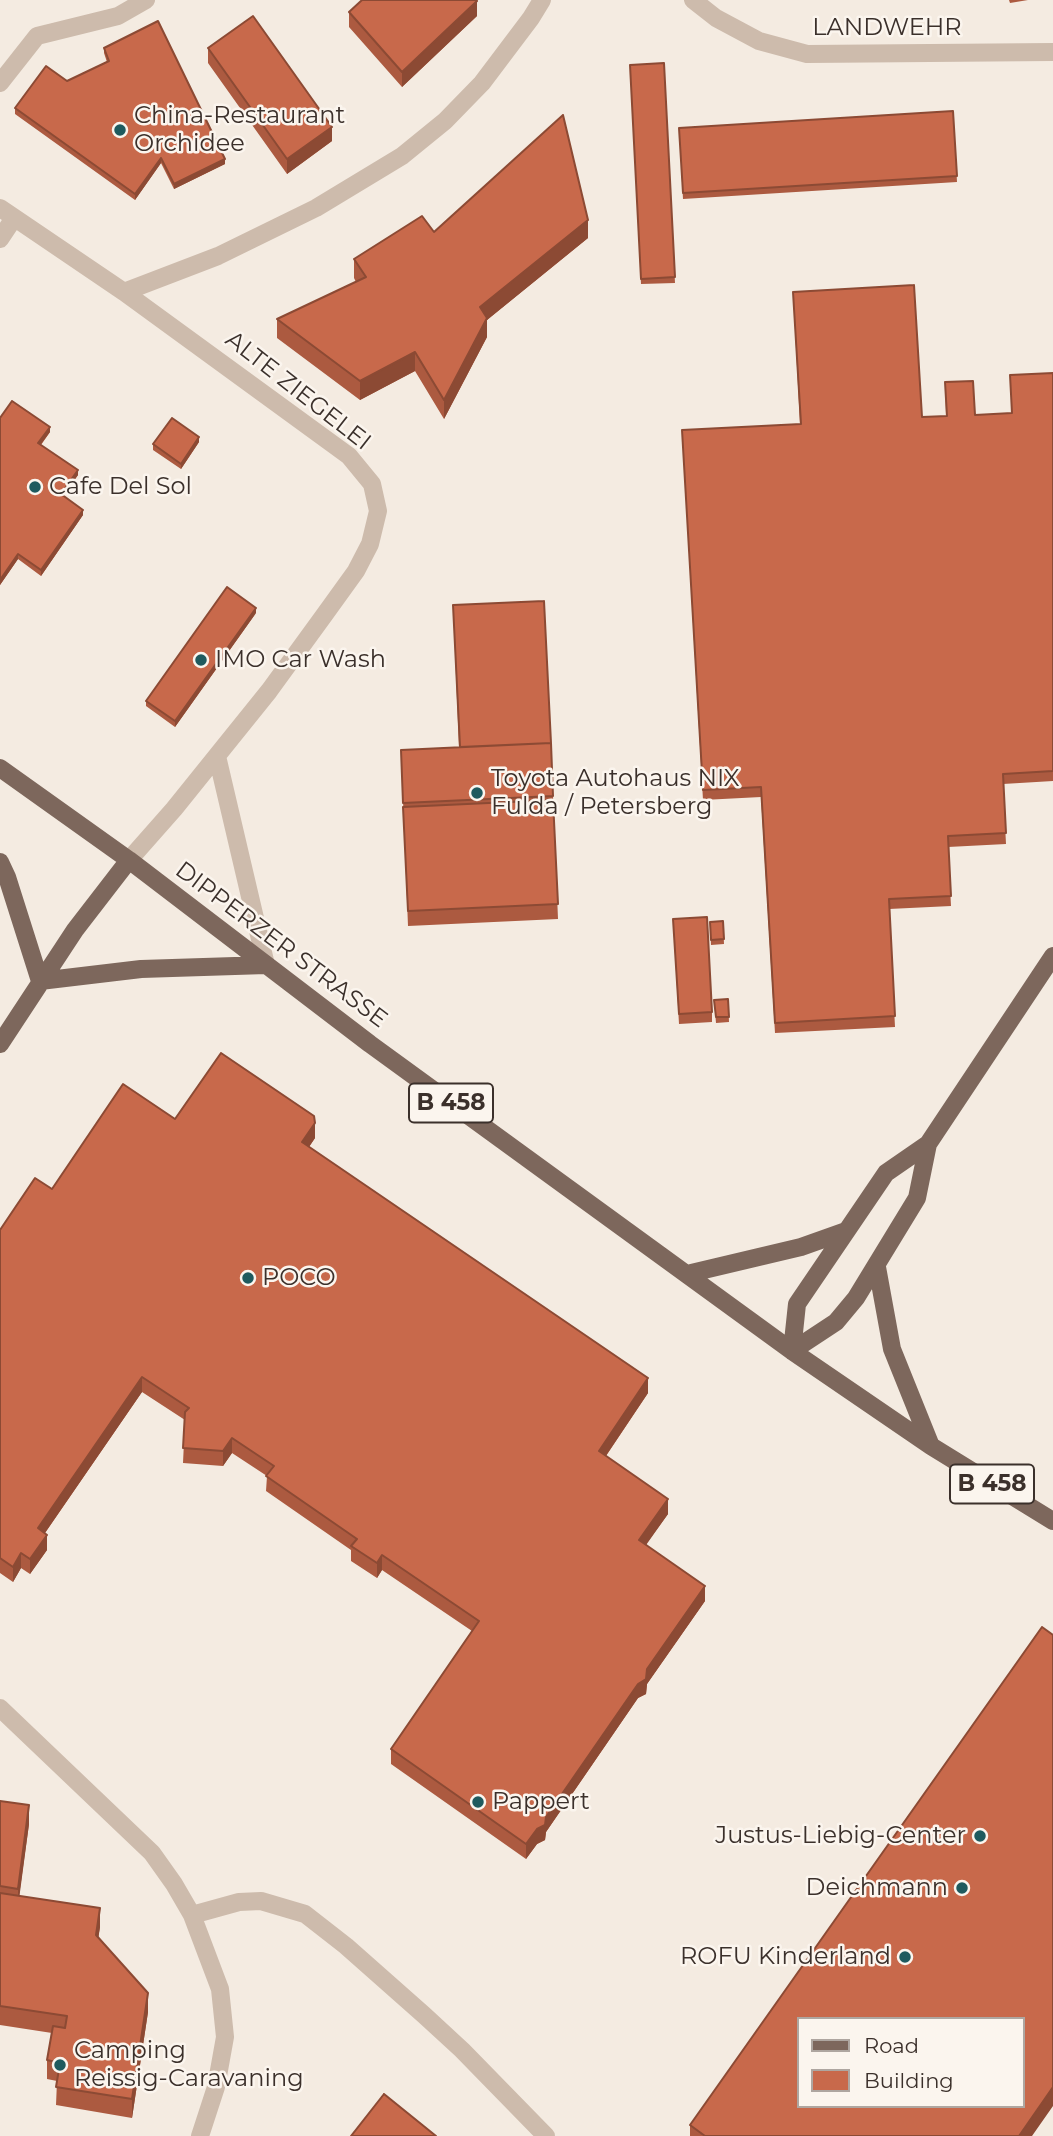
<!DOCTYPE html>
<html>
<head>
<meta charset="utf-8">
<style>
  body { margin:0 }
  #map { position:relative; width:1053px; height:2136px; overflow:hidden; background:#f4ebe1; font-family:Montserrat,sans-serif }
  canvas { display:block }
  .legend { position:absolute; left:797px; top:2017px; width:228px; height:91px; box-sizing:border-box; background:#fbf5ee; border:2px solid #aea6a0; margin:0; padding:9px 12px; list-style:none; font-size:21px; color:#3b302b }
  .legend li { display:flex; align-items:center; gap:14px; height:35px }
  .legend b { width:35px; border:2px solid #aea6a0 }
</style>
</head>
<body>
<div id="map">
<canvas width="1053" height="2136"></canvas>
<ul class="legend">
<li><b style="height:9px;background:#7d675c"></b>Road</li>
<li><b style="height:19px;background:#c8694b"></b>Building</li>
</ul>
</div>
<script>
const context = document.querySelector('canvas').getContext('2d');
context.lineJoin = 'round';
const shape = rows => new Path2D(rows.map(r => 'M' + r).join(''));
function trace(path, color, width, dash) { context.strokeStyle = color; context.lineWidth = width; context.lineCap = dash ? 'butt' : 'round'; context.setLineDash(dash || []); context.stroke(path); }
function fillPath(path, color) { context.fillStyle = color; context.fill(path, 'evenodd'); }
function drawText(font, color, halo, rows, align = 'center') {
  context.font = font + ' Montserrat,sans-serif'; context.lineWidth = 5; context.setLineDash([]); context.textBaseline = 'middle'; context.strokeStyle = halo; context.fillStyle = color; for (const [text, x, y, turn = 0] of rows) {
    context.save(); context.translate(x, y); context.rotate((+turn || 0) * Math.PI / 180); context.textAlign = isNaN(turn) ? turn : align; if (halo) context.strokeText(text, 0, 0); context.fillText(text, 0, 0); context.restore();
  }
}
trace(shape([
  [693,0,716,18,759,41,807,54,1053,52],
  [0,83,37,36,118,16,146,0],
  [0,208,124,292,349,456,372,484,378,511,370,544,356,571,325,614,269,691,174,809,129,860],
  [0,239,14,218],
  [124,292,218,256,316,208,402,156,445,121,482,83,531,18,542,0],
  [217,756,266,965],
  [0,1708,152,1853,174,1884,192,1915,220,1989,225,2037,216,2087,200,2136],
  [192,1915,239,1902,261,1901,305,1914,346,1946,424,2015,462,2050,546,2136]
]), '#cdbbac', 18);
trace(shape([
  [0,768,129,860,370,1044,792,1351,931,1446,1053,1521],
  [0,862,7,877,40,981],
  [40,981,141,969,266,965],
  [0,1044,75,930,129,860],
  [877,1267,892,1349,931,1446],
  [687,1274,801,1247,846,1231],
  [792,1351,836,1322,856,1298,917,1198,928,1144,1053,956],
  [792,1351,797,1304,886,1173,928,1144]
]), '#7d675c', 18);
fillPath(shape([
  [1009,0,1028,0,1010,3],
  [349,12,477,16,402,87,349,27],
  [104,48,225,164,174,189,161,163,135,200,15,114,15,108,107,62,104,53],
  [208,48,332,141,287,174,208,63],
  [664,63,675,283,641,284,630,65],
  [953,111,957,182,683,199,679,128],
  [434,232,588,238,487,320,487,337,444,419,415,371,360,400,277,338,277,319,356,282,354,278,354,259],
  [793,292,922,417,946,416,945,382,975,415,1012,413,1010,375,1053,373,1053,781,1003,784,1006,844,948,847,951,906,889,909,895,1027,775,1033,761,797,703,800,682,430,800,424],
  [0,418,50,432,41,445,78,475,63,496,83,515,41,576,18,559,0,585],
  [199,442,181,469,153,450,153,444],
  [453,605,553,796,558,919,408,926,401,750,459,747],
  [256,613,175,727,146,706,146,701],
  [673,919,712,1012,712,1022,679,1024],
  [723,921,724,944,711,945,710,922],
  [728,999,729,1022,716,1023,714,1000],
  [175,1119,315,1138,309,1147,648,1393,606,1456,668,1514,646,1544,705,1601,647,1684,646,1694,638,1698,546,1832,545,1840,537,1844,526,1859,391,1764,391,1749,472,1631,382,1570,377,1578,351,1561,351,1550,266,1491,267,1476,232,1453,223,1466,183,1463,185,1420,142,1392,45,1533,47,1550,30,1574,21,1568,13,1582,0,1573,0,1230,52,1189],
  [0,1801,29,1824,19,1896,100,1927,98,1938,148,2012,132,2118,56,2105,57,2081,47,2079,47,2060,52,2033,0,2025],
  [690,2125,1032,2136,690,2136]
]), '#ac5a40');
fillPath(shape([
  [477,1,477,16,402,87,402,72],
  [332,127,332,141,287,174,287,159],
  [161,158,161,163,135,200,135,194],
  [225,159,225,164,174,189,174,184],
  [588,220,588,238,487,320,487,337,444,419,444,400,480,307],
  [415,352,415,371,360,400,360,381],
  [50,427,50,432,38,448,38,443],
  [199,437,199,442,181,469,181,464],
  [78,470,78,475,61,499,61,494],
  [83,510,83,515,41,576,41,570],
  [18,554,18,559,0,585,0,580],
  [256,608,256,613,175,727,175,721],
  [315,1123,315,1138,302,1157,302,1142],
  [142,1377,142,1392,38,1543,38,1528],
  [648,1378,648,1393,599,1466,599,1451],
  [232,1438,232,1453,223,1466,223,1451],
  [668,1499,668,1514,639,1555,639,1540],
  [47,1535,47,1550,30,1574,30,1559],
  [21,1553,21,1568,13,1582,13,1567],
  [382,1555,382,1570,377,1578,377,1563],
  [705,1586,705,1601,647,1684,646,1694,638,1698,546,1832,545,1840,537,1844,526,1859,526,1844],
  [29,1805,29,1824,18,1907,18,1889],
  [100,1908,100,1927,96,1954,96,1935],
  [148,1993,148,2012,132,2118,132,2099],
  [1053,2087,1053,2106,1032,2136,1019,2136]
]), '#8c4a34');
const building = shape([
  [362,0,475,0,477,1,402,72,349,12,362,0],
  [253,16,332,127,287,159,208,48,253,16],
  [158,21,225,159,174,184,161,158,135,194,15,108,46,66,67,81,109,61,104,48,158,21],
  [664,63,675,277,641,279,630,65,664,63],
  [953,111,957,176,683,193,679,128,953,111],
  [563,115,588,220,480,307,487,318,444,400,415,352,360,381,277,319,366,277,354,259,422,216,434,232,563,115],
  [914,285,922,417,947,416,945,382,973,381,975,415,1012,413,1010,375,1053,373,1053,771,1003,774,1006,833,948,836,951,896,889,899,895,1016,775,1023,761,787,703,790,682,430,801,424,793,292,914,285],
  [12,401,50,427,38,443,78,470,61,494,83,510,41,570,18,554,0,580,0,418,12,401],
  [172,418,199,437,181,464,153,444,172,418],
  [227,587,256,608,175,721,146,701,227,587],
  [544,601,551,743,460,747,453,605,544,601],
  [551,743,553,796,403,803,401,750,551,743],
  [553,800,558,904,408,911,403,807,553,800],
  [707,917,712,1012,679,1014,673,919,707,917],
  [723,921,724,939,711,940,710,922,723,921],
  [728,999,729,1017,716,1017,714,1000,728,999],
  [221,1053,314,1116,315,1123,302,1142,648,1378,599,1451,668,1499,639,1540,705,1586,647,1669,646,1679,638,1684,546,1817,545,1825,537,1829,526,1844,391,1749,479,1621,382,1555,377,1563,351,1546,357,1539,266,1476,274,1466,232,1438,223,1451,183,1448,185,1412,189,1408,142,1377,38,1528,47,1535,30,1559,21,1553,13,1567,0,1558,0,1230,35,1178,52,1189,123,1084,175,1119,221,1053],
  [1042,1627,1053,1635,1053,2087,1019,2136,705,2136,690,2125,1042,1627],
  [799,2019,1023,2019,1023,2106,799,2106,799,2019],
  [0,1801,29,1805,18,1889,0,1886,0,1801],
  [0,1893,100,1908,96,1935,148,1993,132,2099,56,2087,60,2063,47,2060,53,2026,65,2028,67,2016,0,2006,0,1893],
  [384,2094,436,2136,351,2136,384,2094]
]);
fillPath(building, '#c8694b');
trace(building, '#8c4a34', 2);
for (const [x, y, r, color] of [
  [120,130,7,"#1f5a5e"],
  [35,487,7,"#1f5a5e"],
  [201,660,7,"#1f5a5e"],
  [477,793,7,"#1f5a5e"],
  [248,1278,7,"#1f5a5e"],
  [478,1802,7,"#1f5a5e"],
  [980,1836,7,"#1f5a5e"],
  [962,1888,7,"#1f5a5e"],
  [905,1957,7,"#1f5a5e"],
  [60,2065,7,"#1f5a5e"]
]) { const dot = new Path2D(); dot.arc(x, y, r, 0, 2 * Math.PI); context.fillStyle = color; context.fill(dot); trace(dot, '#fbf5ee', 2.5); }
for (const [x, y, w] of [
  [451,1103,84],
  [992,1484,84]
]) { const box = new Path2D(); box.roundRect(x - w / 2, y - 19.5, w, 39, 5); context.fillStyle = '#fbf5ee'; context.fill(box); trace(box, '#3b302b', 2); }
drawText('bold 23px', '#3b302b', null, [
  ["B 458",451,1103],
  ["B 458",992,1484]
]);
drawText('24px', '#3b302b', '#fbf5ee', [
  ["LANDWEHR",887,28],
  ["ALTE ZIEGELEI",298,391,38],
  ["DIPPERZER STRASSE",281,945,37]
]);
drawText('24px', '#3b302b', '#fbf5ee', [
  ["China-Restaurant",134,116],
  ["Orchidee",134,144],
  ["Cafe Del Sol",49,487],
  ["IMO Car Wash",215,660],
  ["Toyota Autohaus NIX",491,779],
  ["Fulda / Petersberg",491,807],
  ["POCO",262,1278],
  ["Pappert",492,1802],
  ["Justus-Liebig-Center",966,1836,"right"],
  ["Deichmann",948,1888,"right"],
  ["ROFU Kinderland",891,1957,"right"],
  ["Camping",74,2051],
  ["Reissig-Caravaning",74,2079]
], 'left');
</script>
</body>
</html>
